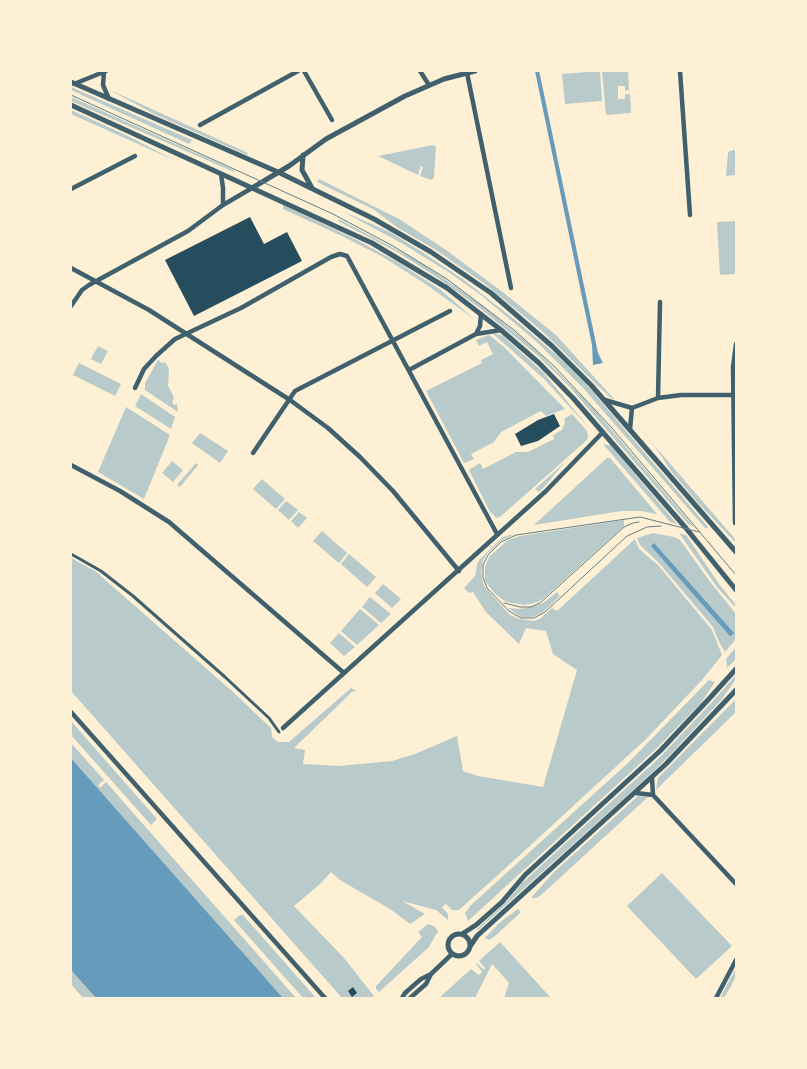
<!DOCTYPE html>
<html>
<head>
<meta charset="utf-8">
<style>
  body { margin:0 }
  #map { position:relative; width:807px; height:1069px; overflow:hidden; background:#fdf0d5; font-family:Figtree,sans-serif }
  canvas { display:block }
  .frame { position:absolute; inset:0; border:72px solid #fdf0d5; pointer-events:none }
</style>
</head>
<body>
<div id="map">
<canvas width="807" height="1069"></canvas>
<div class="frame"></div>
</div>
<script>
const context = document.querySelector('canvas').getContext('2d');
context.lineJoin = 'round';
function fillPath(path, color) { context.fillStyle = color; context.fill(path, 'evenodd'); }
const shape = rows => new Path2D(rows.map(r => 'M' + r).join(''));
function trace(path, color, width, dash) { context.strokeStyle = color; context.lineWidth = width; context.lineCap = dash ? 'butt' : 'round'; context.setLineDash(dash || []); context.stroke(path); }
fillPath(shape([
  [600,71,602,101,565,104,562,74],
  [602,71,628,71,629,90,625,91,625,86,618,86,618,99,625,99,625,94,630,94,631,113,606,115],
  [71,87,119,108,192,140,189,144,71,90],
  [108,89,248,153,247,155,154,114],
  [71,97,234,170,234,172,71,101],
  [71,110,130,137,176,161,71,114],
  [433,145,436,147,434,177,432,180,420,176,423,167,421,166,418,175,378,156],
  [736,149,736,175,726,176,728,152],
  [319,179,399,219,446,250,504,293,556,335,615,400,610,397,597,385,542,331,485,284,433,248,398,228,373,209,317,182],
  [283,205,357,240,399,263,441,290,474,319,427,285,383,257,342,236,283,209],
  [342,211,390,232,422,252,464,280,519,323,560,358,586,384,708,527,706,529,584,389,538,343,481,295,450,273,403,244],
  [339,219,416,260,432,270,482,305,534,348,593,408,694,527,688,524,567,384,537,355,481,309,438,278,399,253,338,221],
  [736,221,736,274,720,275,717,222],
  [491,332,503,336,543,372,590,429,544,379],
  [489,335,504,347,565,409,546,416,541,411,501,432,494,442,471,454,474,459,464,463,426,391,482,363,481,360,493,354,487,342,479,346,476,340],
  [98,346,108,351,101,364,91,359],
  [158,360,162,363,165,362,169,369,168,386,174,397,172,403,174,405,177,404,178,412,145,390,145,383],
  [79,363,121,384,115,396,73,375],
  [141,394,175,417,171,429,135,406],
  [126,407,170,435,144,499,98,472],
  [572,414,587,431,588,436,587,440,500,517,496,518,492,513,491,514,469,470,480,463,483,469,516,452,528,452,554,439,553,435,562,430,565,422,564,419],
  [635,423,736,540,736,543,699,504,671,471,656,448],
  [200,433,228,451,220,463,192,443],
  [603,444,611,446,677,524,670,522],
  [607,458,610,458,657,514,641,511,621,511,534,525],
  [172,461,183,470,173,482,162,473],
  [565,462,545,486,539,492,535,489],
  [196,463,198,465,180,487,177,485],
  [262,479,285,499,276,509,253,489],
  [286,501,298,510,289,520,278,510],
  [299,512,307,518,298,528,291,521],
  [624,520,624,526,544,598,538,602,524,605,506,602,495,594,485,581,485,567,489,557,508,540,520,536],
  [322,531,347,553,339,563,313,541],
  [653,533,674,537,680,540,711,583,736,614,736,639,725,652,719,642,713,627,659,563,640,545,637,538],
  [679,533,686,535,719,584,736,605,736,608,717,587],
  [510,535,513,535,502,540,488,553,483,560,481,573,484,586,510,615,519,619,534,621,541,618,552,608,557,611,635,539,639,549,658,565,712,630,722,655,702,680,646,739,521,854,459,910,452,910,446,904,442,907,448,914,448,920,436,910,402,901,425,914,410,924,390,909,340,880,331,872,320,884,294,906,344,958,374,996,372,998,342,998,71,691,71,558,95,571,232,691,271,728,272,737,278,742,289,742,351,688,357,691,352,692,294,748,305,750,303,764,339,766,392,761,415,754,457,736,463,771,478,776,543,787,577,670,553,654,546,631,526,628,519,644,486,612,473,592,469,593,464,588,475,576,477,564,480,559,503,537],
  [349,554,376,577,367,587,341,564],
  [383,584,401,599,392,608,375,593],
  [557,592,560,596,543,612,533,617,521,617,508,608,520,609,535,606,543,603],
  [370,597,391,614,381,623,362,607],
  [360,609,379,625,357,645,341,631],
  [339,633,355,647,344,656,330,643],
  [736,647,736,659,727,668,726,659],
  [736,675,736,679,722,699,669,756,642,782,478,930,477,929,507,901,522,883,659,758,713,701],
  [709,680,715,682,701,703,657,748,468,921,465,913,471,905,628,763],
  [736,699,736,712,656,790,658,778],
  [71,721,157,819,151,825,71,735],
  [71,743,104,780,99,784,99,787,101,787,106,782,296,998,283,998,71,758],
  [638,796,648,797,540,896,536,898,531,898,553,873],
  [662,873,732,946,696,979,627,906],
  [518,909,521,912,494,937,489,940,485,938,499,923],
  [240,915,243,915,316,998,303,998,234,920],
  [428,924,434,926,438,931,429,947,379,992,376,989,376,986,422,937,418,932],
  [500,942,551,998,504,998,509,983,492,964,476,996,478,998,439,998,471,969,479,975,482,972,476,964,477,963,484,970,485,968,479,961],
  [736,968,736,976,731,986,724,998,720,998],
  [72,971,96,998,83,998,71,984]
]), '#b9caca');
fillPath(shape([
  [535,71,539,71,540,75,598,353,603,363,593,365,592,345],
  [654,543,734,633,732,635,730,636,651,546],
  [71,758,283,998,96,998,71,970]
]), '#669bbc');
fillPath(shape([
  [250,217,264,244,287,232,302,261,194,316,165,260],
  [554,414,560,426,538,441,521,446,515,434,538,420],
  [353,987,357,993,352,997,348,991]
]), '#264d5e');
trace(shape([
  [71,554,101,571,133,596,225,677,269,718,279,732]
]), '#3f606c', 3);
trace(shape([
  [304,71,332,120],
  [420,71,429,85],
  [680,71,690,215],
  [104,72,103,85,109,99],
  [467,73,511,288],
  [74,84,106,71],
  [200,125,298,71],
  [221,174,223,188,223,205],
  [71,189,135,156],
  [71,268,149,310,290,400,328,428,360,457,393,491,459,571],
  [660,302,658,398,681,395,733,395],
  [71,306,82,290,89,285,188,231,223,205,252,188],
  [476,334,480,326,481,314],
  [409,370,476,334,501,330],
  [135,388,144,369,156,356,175,339,241,308,331,257,340,254,347,256,497,534],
  [605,400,632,408,658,398],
  [630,429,632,408],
  [253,453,295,391,450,311],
  [71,465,120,491,169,522,344,673],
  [735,523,733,367,736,344],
  [71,712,325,998],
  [283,728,546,491,603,432],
  [652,778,653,795],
  [636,793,653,795,736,884],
  [402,998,405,993,421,979,431,974,452,954],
  [410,998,426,984,431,974],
  [716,998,736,960]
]), '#3f606c', 4.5);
trace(shape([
  [71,82,278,172,374,219,431,252,491,293,552,346,591,385,736,552],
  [71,105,372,243,447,288,501,330,539,363,573,398,685,527,736,590],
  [303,155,302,170,312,188],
  [252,188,289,166,326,139,405,96,444,79,475,71],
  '448 945a11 11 0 1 1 22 0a11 11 0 1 1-22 0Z',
  [462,934,476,925,502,902,525,875,660,751,707,701,736,669],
  [471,945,477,936,666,764,736,690]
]), '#3f606c', 5);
trace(shape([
  [71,95,333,214,393,246,447,279,514,330,554,366,611,427,736,575],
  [661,526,647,527,627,536,545,612,534,618,521,618,509,611,487,588,483,577,483,565,488,555,501,542,516,535,640,517,699,532],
  [504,603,520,607,531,607,540,603,624,527,633,523,639,522]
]), '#657d81', 1);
</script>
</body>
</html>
